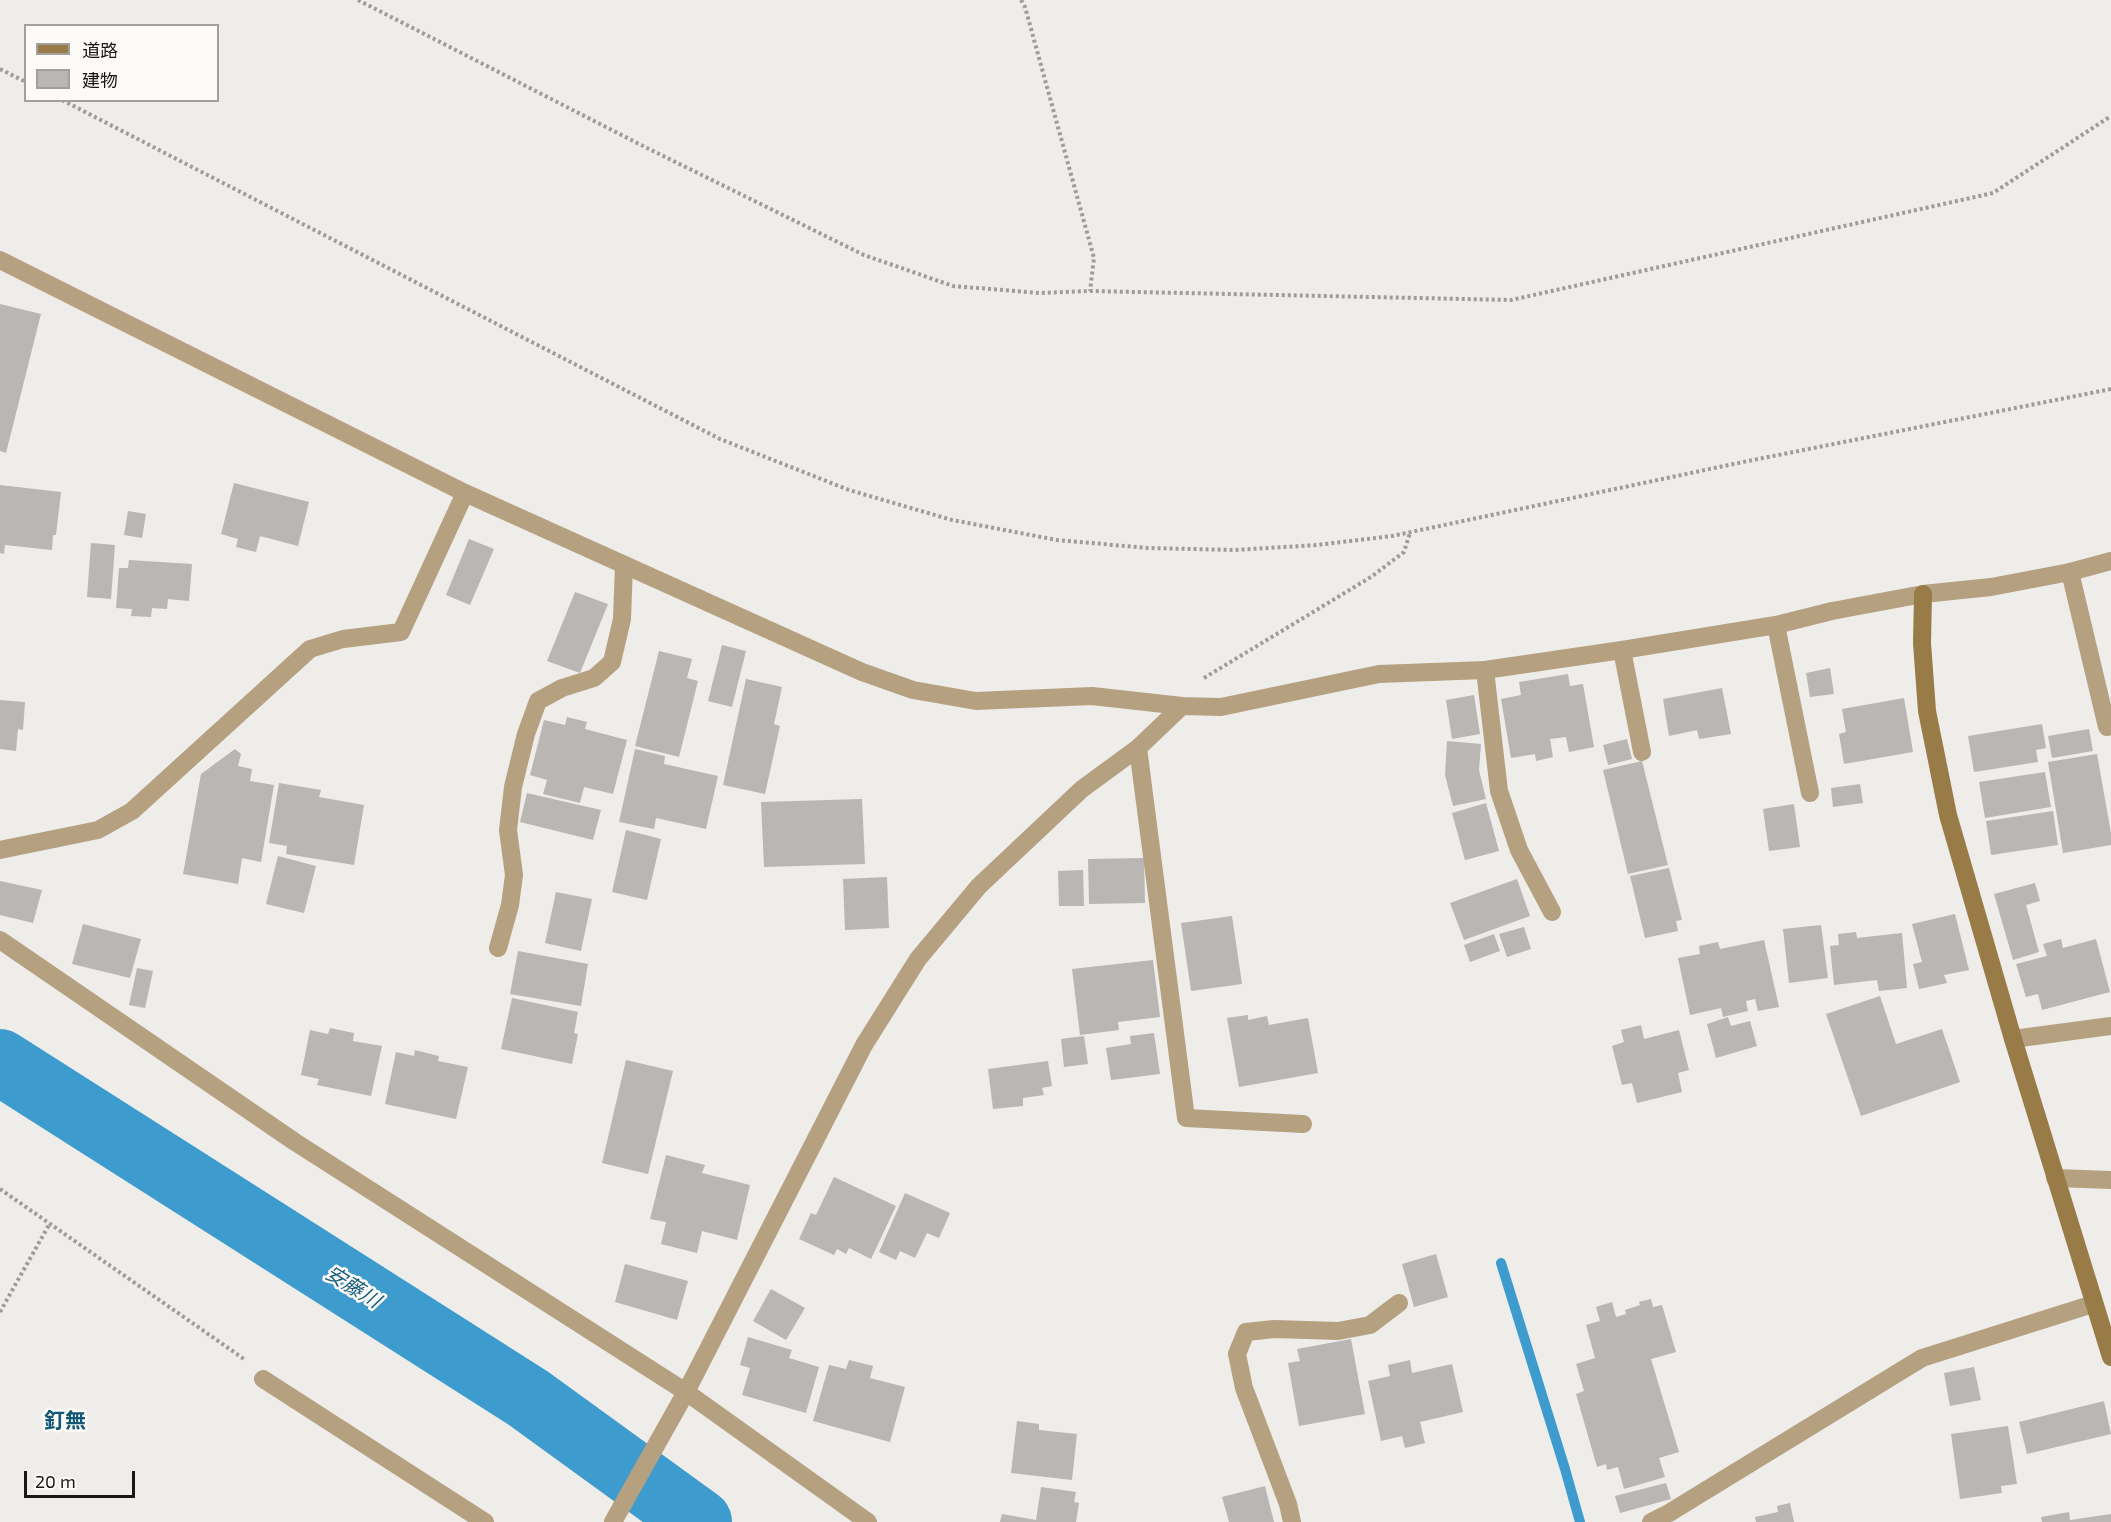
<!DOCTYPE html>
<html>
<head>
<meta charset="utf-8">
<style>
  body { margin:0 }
  #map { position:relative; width:2111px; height:1522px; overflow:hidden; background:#eeedea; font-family:"Exo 2","Noto Sans JP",sans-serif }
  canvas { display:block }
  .legend { position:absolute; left:24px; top:24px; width:195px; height:78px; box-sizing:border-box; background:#fcfbf7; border:2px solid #a1a09d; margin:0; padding:8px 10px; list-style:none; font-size:18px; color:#191817 }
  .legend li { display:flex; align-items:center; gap:12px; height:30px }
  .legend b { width:30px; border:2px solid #a1a09d }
  .scale { position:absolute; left:24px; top:1471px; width:111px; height:27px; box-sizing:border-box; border:3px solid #191817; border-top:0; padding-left:8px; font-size:18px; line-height:21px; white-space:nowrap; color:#191817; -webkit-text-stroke:4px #fcfbf7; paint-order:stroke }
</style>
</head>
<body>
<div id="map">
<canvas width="2111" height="1522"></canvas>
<ul class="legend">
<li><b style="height:8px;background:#997b48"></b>道路</li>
<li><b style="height:16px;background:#b9b6b3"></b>建物</li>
</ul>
<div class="scale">20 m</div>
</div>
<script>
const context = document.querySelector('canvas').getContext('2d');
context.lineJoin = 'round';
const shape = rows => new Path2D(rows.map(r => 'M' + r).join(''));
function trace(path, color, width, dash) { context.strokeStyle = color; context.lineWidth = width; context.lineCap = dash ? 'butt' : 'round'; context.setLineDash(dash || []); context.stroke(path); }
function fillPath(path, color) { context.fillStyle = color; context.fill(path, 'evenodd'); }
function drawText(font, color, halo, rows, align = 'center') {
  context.font = font + ' "Exo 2","Noto Sans JP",sans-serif'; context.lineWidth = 5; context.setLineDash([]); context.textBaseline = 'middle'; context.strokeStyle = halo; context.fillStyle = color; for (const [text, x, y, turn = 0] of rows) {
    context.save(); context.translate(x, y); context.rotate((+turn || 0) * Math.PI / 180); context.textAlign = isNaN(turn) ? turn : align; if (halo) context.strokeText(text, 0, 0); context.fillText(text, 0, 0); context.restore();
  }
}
trace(shape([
  [1501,1263,1565,1469,1580,1522]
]), '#3d9ccd', 10);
trace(shape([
  [0,1062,528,1398,699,1522]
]), '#3d9ccd', 66);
fillPath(shape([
  [0,304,41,314,6,453,0,451],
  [234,483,309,502,298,546,260,536,256,552,236,547,238,539,221,534],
  [0,485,61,492,56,535,53,535,52,550,5,545,4,554,0,553],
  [128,511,146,514,142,538,124,535],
  [469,539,494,549,470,605,446,595],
  [91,543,115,545,111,599,87,597],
  [129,560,192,564,189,601,168,599,167,609,152,608,151,617,131,616,132,609,116,608,119,568,128,568],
  [575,592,608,604,580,673,547,661],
  [722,645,746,651,732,707,708,701],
  [659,651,692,659,687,678,698,681,679,757,635,746],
  [1830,668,1834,694,1810,697,1806,673],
  [1568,674,1570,686,1583,684,1594,747,1569,752,1566,737,1550,739,1553,757,1536,761,1535,754,1511,758,1501,699,1521,695,1519,682],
  [746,679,782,687,774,724,780,726,765,794,723,785],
  [1722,688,1731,734,1699,739,1697,730,1669,736,1663,699],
  [1474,695,1480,734,1452,739,1446,700],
  [1904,698,1913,752,1844,764,1839,734,1846,732,1842,709],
  [0,700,25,702,23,730,18,729,16,751,0,749],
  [567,717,587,722,585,729,627,740,613,794,584,787,580,803,543,794,547,780,530,775,544,720,565,725],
  [2042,724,2046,748,2036,750,2038,762,1974,772,1968,736],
  [2089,729,2093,751,2052,758,2048,736],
  [1627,739,1632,759,1608,765,1603,745],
  [1447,741,1481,744,1479,770,1486,799,1453,806,1445,775],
  [235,749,241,754,238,766,252,769,250,781,274,785,261,862,242,858,238,884,183,874,201,774],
  [635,749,665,756,664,764,718,776,706,829,656,818,654,829,619,822],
  [2097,754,2111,833,2111,845,2063,853,2048,762],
  [1642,761,1668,865,1628,874,1603,770],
  [2045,772,2051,807,1985,818,1979,782],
  [279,783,321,790,319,797,364,805,354,865,286,854,287,846,269,843],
  [1860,784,1863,803,1833,807,1831,788],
  [527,793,601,810,593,840,520,822],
  [862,799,865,864,764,867,761,802],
  [1486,803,1499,851,1465,860,1452,813],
  [1794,804,1800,847,1769,851,1763,809],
  [2053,811,2058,845,1991,855,1986,821],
  [626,830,661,839,647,900,612,892],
  [278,856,316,866,304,913,266,904],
  [1144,858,1145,903,1089,904,1088,859],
  [1669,868,1682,920,1676,921,1678,931,1645,938,1630,876],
  [1083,870,1084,906,1059,906,1058,871],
  [887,877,889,928,845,930,843,879],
  [1517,879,1530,916,1464,940,1450,903],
  [0,881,42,890,33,923,0,915],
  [2035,883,2040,901,2026,905,2039,952,2013,960,1994,894],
  [556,892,592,899,581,951,545,943],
  [1955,914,1969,970,1944,975,1947,983,1919,989,1913,964,1922,962,1912,924],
  [1232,916,1242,984,1191,991,1181,923],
  [83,924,141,939,130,978,72,964],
  [1821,925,1828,978,1789,983,1783,929],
  [1524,927,1531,949,1507,957,1499,934],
  [1856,932,1857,938,1902,933,1907,988,1879,991,1877,980,1834,985,1830,946,1839,945,1838,934],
  [1494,934,1500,951,1470,962,1464,945],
  [2061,939,2063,948,2096,939,2110,992,2042,1010,2038,994,2026,997,2016,964,2047,956,2043,944],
  [1764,940,1779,1007,1758,1011,1755,999,1746,1001,1748,1011,1723,1017,1721,1008,1690,1015,1678,958,1700,954,1699,946,1718,942,1720,949],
  [518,951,588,964,581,1006,510,994],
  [1153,960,1160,1017,1118,1022,1119,1030,1080,1035,1072,969],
  [137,968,153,971,145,1008,129,1005],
  [1880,996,1896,1044,1942,1029,1960,1082,1861,1116,1826,1014],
  [512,998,578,1012,574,1033,578,1034,572,1064,501,1049],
  [1248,1015,1248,1020,1267,1016,1269,1025,1308,1018,1318,1073,1239,1087,1227,1018],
  [1728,1017,1731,1026,1750,1021,1757,1046,1716,1058,1707,1024],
  [1641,1025,1644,1039,1679,1030,1689,1070,1678,1073,1682,1092,1637,1103,1632,1083,1622,1085,1612,1046,1624,1042,1621,1030],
  [330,1028,354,1033,353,1041,382,1046,371,1096,317,1085,319,1079,301,1075,310,1030,328,1034],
  [1154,1033,1160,1074,1111,1080,1106,1048,1131,1044,1130,1036],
  [1084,1036,1088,1064,1064,1067,1061,1039],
  [415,1050,439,1056,438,1061,468,1067,456,1119,385,1104,396,1052,414,1056],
  [626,1060,673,1071,648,1174,602,1163],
  [1048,1061,1052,1086,1042,1088,1044,1095,1023,1098,1023,1106,993,1109,988,1069],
  [666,1155,705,1165,702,1173,750,1185,737,1240,702,1231,697,1253,661,1244,666,1222,650,1219],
  [834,1177,896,1206,871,1259,849,1248,846,1254,837,1249,834,1255,799,1239,811,1213,816,1215],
  [905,1193,950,1213,939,1238,927,1233,915,1258,900,1251,896,1260,879,1252],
  [1436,1254,1448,1297,1414,1307,1402,1264],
  [625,1264,688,1281,677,1320,615,1302],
  [771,1289,805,1308,786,1340,753,1321],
  [1651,1299,1653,1307,1662,1305,1676,1352,1651,1359,1679,1452,1659,1458,1665,1477,1624,1489,1618,1467,1607,1470,1606,1464,1597,1467,1576,1394,1584,1391,1576,1364,1595,1358,1586,1325,1600,1321,1596,1307,1612,1302,1616,1317,1626,1314,1625,1310,1640,1305,1639,1302],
  [748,1337,792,1350,789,1358,819,1367,806,1413,742,1395,750,1368,740,1365],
  [1351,1339,1365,1414,1299,1426,1288,1363,1300,1361,1297,1349],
  [849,1360,873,1366,870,1378,905,1387,890,1442,813,1421,829,1365,846,1369],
  [1410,1360,1412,1373,1452,1364,1463,1412,1420,1422,1425,1443,1405,1448,1402,1436,1381,1441,1368,1381,1390,1376,1388,1365],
  [1974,1367,1981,1400,1950,1406,1944,1373],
  [2104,1401,2111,1434,2027,1454,2019,1422],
  [1017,1421,1039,1424,1039,1430,1077,1434,1072,1480,1011,1473],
  [2008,1426,2017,1484,2001,1486,2002,1493,1960,1499,1951,1434],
  [1666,1483,1671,1499,1620,1513,1615,1496],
  [1265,1486,1274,1522,1229,1522,1222,1497],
  [1041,1487,1076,1492,1074,1502,1079,1503,1076,1522,1000,1522,1002,1514,1036,1520],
  [1790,1503,1794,1522,1756,1522,1755,1517,1778,1512,1777,1506],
  [2069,1512,2070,1520,2111,1514,2111,1522,2042,1522,2041,1517]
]), '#b9b6b3');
trace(shape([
  [358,0,645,147,864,255,953,286,1039,293,1090,291,1511,300,1993,193,2111,116],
  [1021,0,1025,7,1094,258,1090,291],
  [0,69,26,82],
  [62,100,720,439,849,490,952,520,1057,540,1148,548,1235,550,1317,545,1392,536,1743,462,2111,389],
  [1204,678,1371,577,1404,552,1410,533],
  [0,1189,244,1359],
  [0,1312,50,1223]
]), '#9d9c9a', 4, [3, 3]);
trace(shape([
  [2070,572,2107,727],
  [1776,625,1810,793],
  [1622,650,1642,752],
  [1485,670,1499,791,1519,850,1552,912],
  [1138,748,1186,1118,1303,1124],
  [498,948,510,905,514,875,508,830,513,787,526,734,538,701,562,688,594,678,612,662,622,619,624,565],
  [2055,1178,2111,1180],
  [263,1379,485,1522],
  [1292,1522,1288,1504,1244,1388,1237,1354,1246,1332,1274,1329,1338,1331,1370,1325,1399,1303]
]), '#b5a080', 18);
trace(shape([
  [0,260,465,493,862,672,913,690,976,701,1092,696,1182,706],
  [0,850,98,830,132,811,310,649,343,639,401,632,465,493],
  [0,940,295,1142,686,1392,868,1522],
  [2013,1039,2111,1026],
  [613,1522,686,1392,864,1045,918,959,979,886,1082,789,1138,748,1182,706,1221,707,1379,674,1485,670,1622,650,1776,625,1832,611,1923,594,1991,587,2070,572,2111,561],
  [1651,1522,1669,1513,1922,1358,2093,1304]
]), '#b5a080', 18);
trace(shape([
  [1923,594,1922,643,1927,711,1948,815,2013,1039,2111,1357]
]), '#997b48', 18);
drawText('italic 20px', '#195e80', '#fcfbf7', [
  ["安藤川",353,1287,32]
]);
drawText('bold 21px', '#125774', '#fcfbf7', [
  ["釘無",65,1421]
]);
</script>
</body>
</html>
